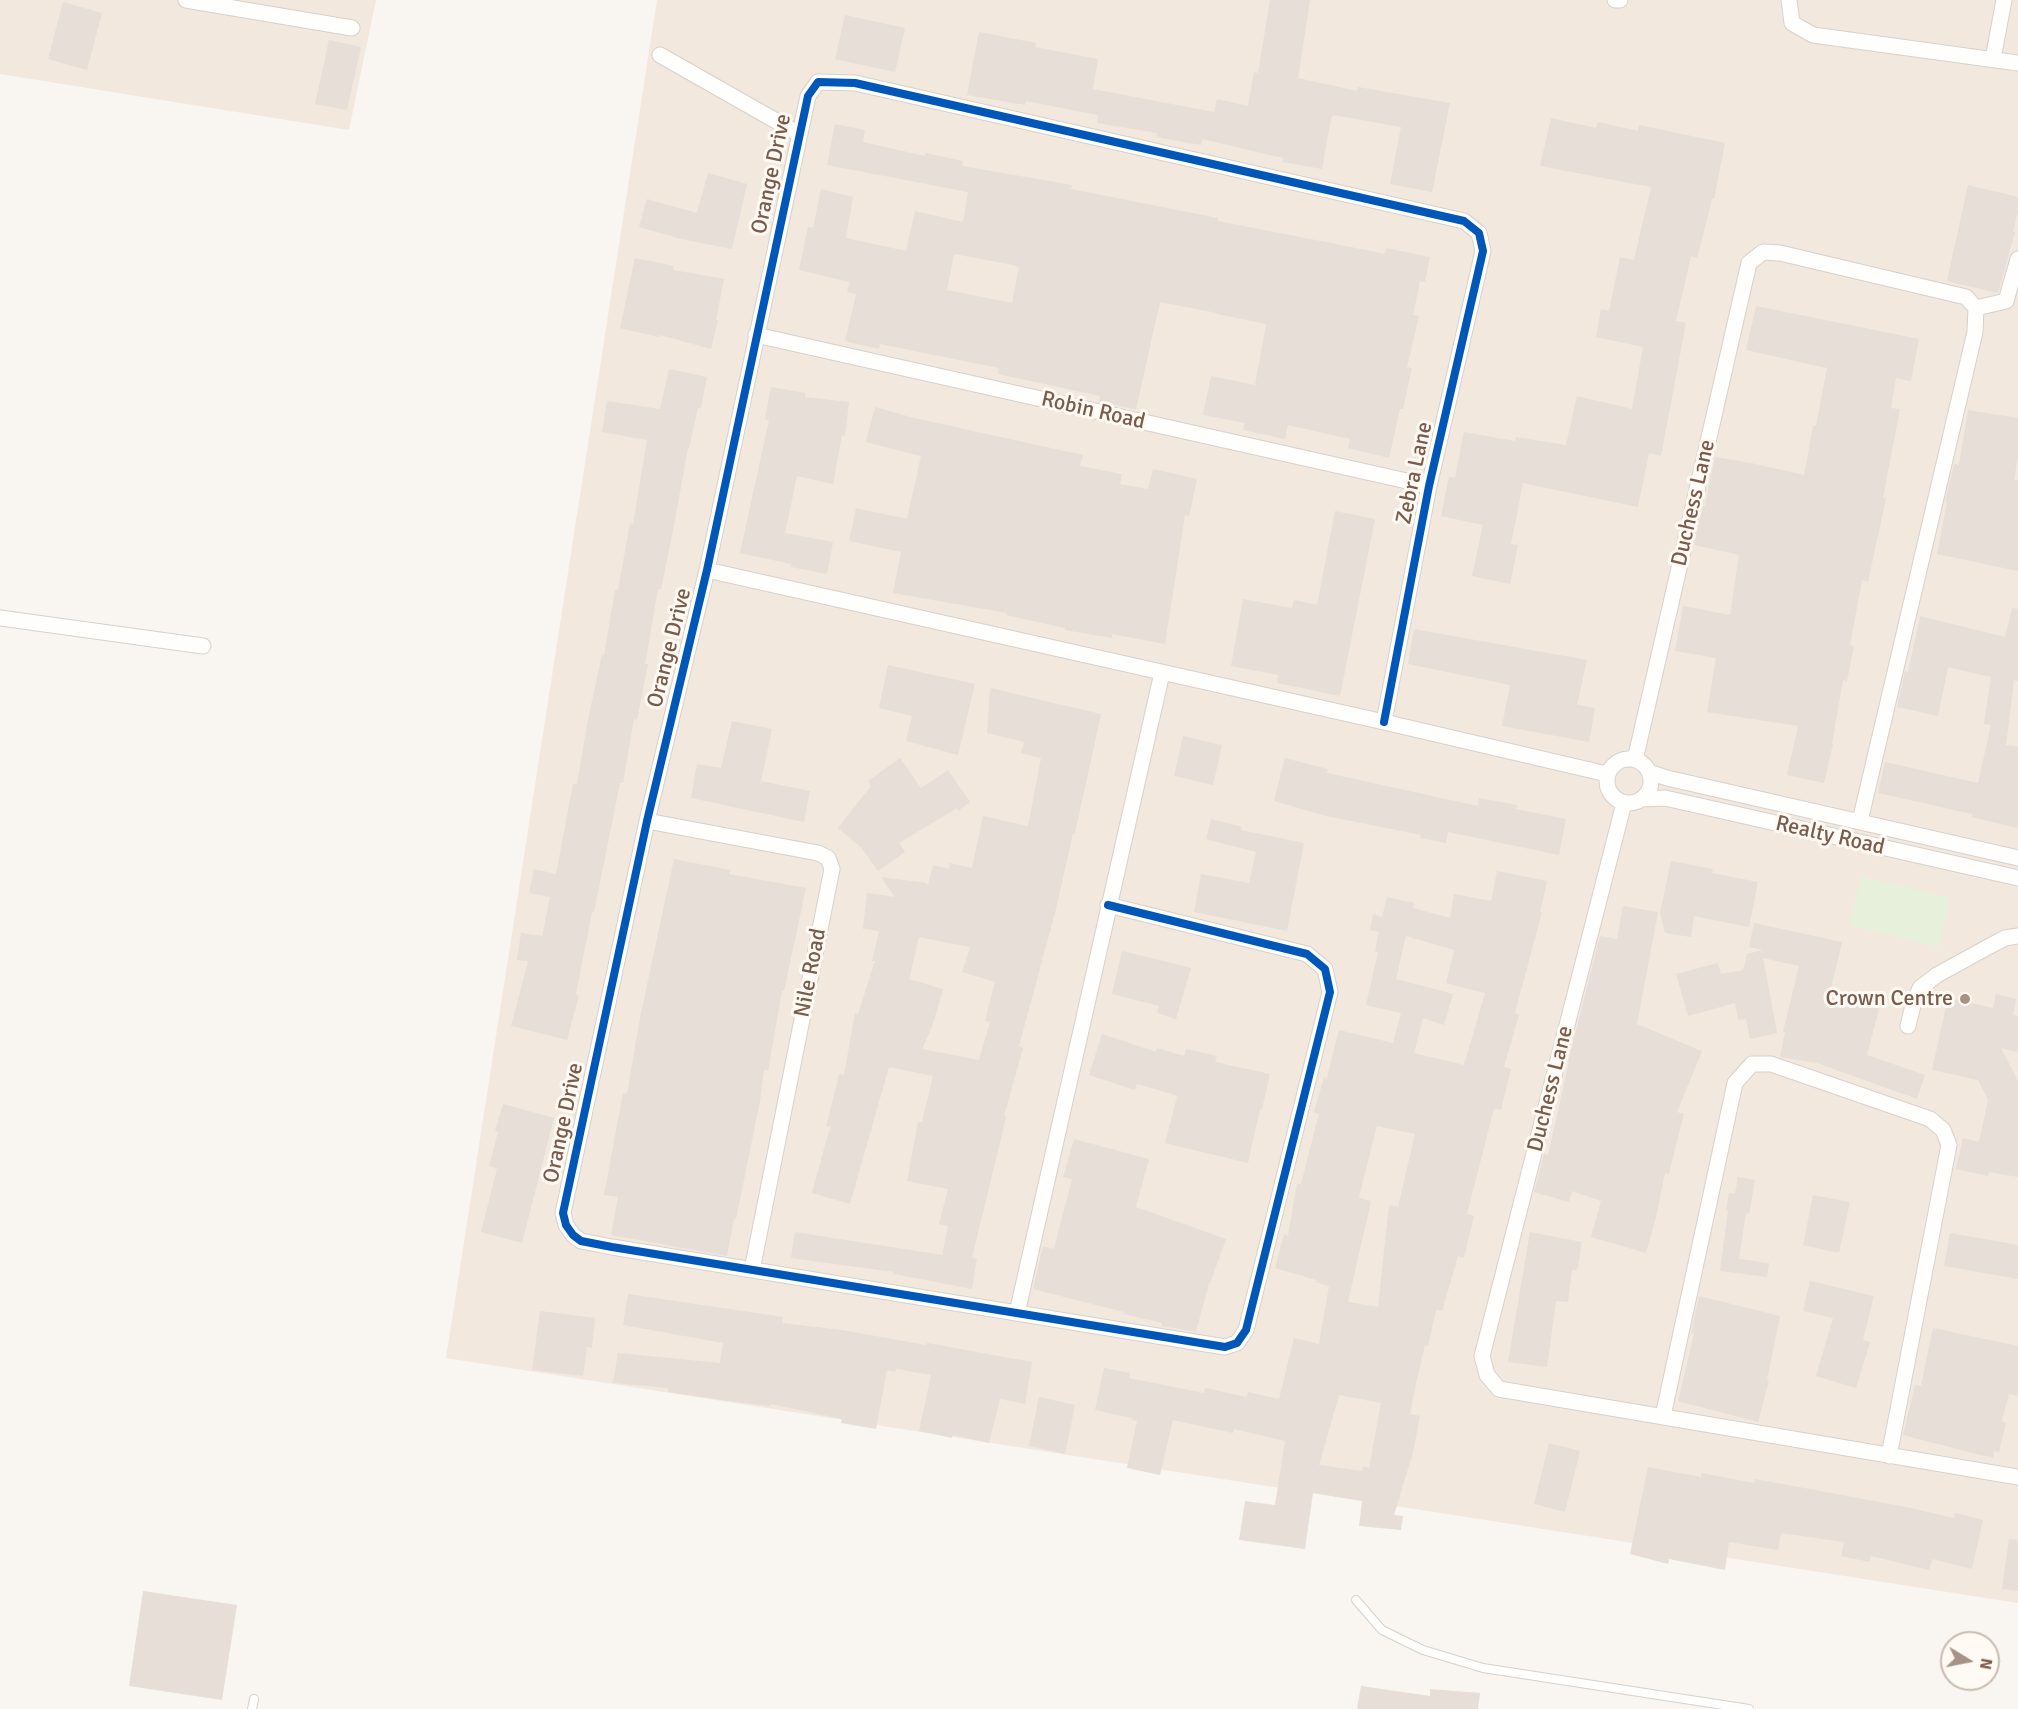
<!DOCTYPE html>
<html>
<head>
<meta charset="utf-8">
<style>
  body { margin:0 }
  #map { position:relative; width:2018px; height:1709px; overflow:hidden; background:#f9f5f0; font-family:Signika,sans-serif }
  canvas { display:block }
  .north { position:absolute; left:1940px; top:1631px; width:60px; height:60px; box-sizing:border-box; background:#fffaf3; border:2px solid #cabbb1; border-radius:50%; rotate:100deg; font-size:16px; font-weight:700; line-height:24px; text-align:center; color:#7a5c4d }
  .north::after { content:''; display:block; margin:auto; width:21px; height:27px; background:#a69286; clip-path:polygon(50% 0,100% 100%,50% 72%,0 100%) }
</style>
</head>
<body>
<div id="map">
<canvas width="2018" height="1709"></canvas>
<div class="north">N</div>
</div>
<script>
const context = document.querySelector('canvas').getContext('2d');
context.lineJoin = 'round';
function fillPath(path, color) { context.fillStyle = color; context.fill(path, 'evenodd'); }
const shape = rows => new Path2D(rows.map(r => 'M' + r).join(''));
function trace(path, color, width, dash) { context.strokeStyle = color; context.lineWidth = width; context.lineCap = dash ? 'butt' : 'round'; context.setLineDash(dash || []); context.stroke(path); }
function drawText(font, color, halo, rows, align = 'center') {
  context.font = font + ' Signika,sans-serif'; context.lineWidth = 6; context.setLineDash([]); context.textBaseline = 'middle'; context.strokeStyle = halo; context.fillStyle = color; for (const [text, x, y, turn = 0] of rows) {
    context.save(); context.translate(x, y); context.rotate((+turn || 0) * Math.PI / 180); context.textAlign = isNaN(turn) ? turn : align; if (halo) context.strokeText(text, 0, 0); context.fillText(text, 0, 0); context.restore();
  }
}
fillPath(shape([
  [0,0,376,0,349,130,0,74],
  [657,0,2018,0,2018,1603,446,1358]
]), '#f2e8de');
fillPath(shape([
  [1861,876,1950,898,1939,947,1849,925]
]), '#e7f0db');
fillPath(shape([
  [1270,0,1310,0,1298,78,1357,91,1358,87,1450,103,1432,192,1390,184,1401,127,1333,115,1331,119,1322,169,1283,162,1283,158,1202,139,1201,145,1156,137,1157,133,1097,123,1098,115,1026,101,1025,105,967,95,979,32,1036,43,1035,47,1098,59,1093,89,1214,112,1217,99,1248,106,1254,72,1258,73],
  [63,2,102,13,87,70,48,59],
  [845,15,905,28,895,72,835,59],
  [329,40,361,47,347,110,315,104],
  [1551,118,1596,128,1598,122,1638,131,1639,125,1725,143,1714,199,1712,199,1697,258,1691,256,1676,321,1686,323,1661,456,1649,453,1638,507,1523,483,1511,544,1518,545,1510,584,1472,576,1483,525,1441,516,1449,477,1455,478,1464,432,1515,441,1516,437,1566,445,1577,396,1632,409,1643,347,1596,337,1601,309,1609,311,1620,257,1634,260,1651,187,1540,166],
  [835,124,865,130,863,142,925,156,925,153,963,161,962,166,1072,185,1071,189,1218,218,1218,221,1331,243,1385,254,1386,248,1430,257,1425,282,1420,281,1413,315,1419,316,1407,367,1412,368,1403,409,1400,409,1389,458,1348,448,1350,439,1288,425,1285,439,1243,430,1245,423,1203,415,1211,376,1255,385,1266,324,1217,314,1217,313,1160,302,1136,409,1099,402,1100,396,998,374,999,368,880,344,879,349,845,341,856,294,847,292,850,282,799,270,808,227,813,228,821,189,853,197,846,238,906,251,915,211,963,222,968,192,827,165],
  [954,254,1013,265,1019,267,1012,303,947,290],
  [708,173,747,184,732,249,681,239,639,227,647,199,697,213],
  [1968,185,2018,197,2018,211,2013,232,2015,232,1998,293,1947,281],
  [635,258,674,266,673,270,724,279,716,320,718,320,711,349,660,335,659,337,620,328],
  [1756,306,1919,339,1911,381,1896,378,1891,408,1900,409,1883,498,1886,498,1868,582,1862,580,1850,645,1854,646,1847,681,1843,680,1832,744,1833,744,1824,783,1787,775,1798,726,1707,712,1716,658,1675,651,1683,606,1730,615,1739,555,1694,545,1703,506,1705,506,1715,457,1751,463,1804,475,1813,426,1816,426,1827,368,1746,350],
  [669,369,707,377,701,408,698,408,689,448,688,448,674,525,661,589,658,589,645,664,648,664,637,720,634,719,623,783,620,783,594,912,592,912,576,994,579,995,567,1040,511,1026,528,961,517,960,521,933,542,936,550,897,529,893,534,869,556,874,573,784,577,784,588,719,602,655,604,655,615,590,618,590,630,523,633,524,647,440,602,432,607,401,660,409],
  [771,387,805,393,805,397,849,402,845,436,842,435,833,484,797,476,785,533,833,542,827,574,791,567,791,564,740,553,769,420,765,419],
  [875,407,914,418,1083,455,1080,466,1122,474,1120,484,1148,489,1153,469,1197,479,1189,516,1185,515,1165,644,1112,634,1112,638,1065,630,1065,628,1006,615,1007,613,893,593,901,552,849,541,856,508,907,519,921,456,866,442],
  [1968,410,2018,418,2018,457,2014,480,2018,480,2018,571,1937,554,1947,502,1945,502,1954,464,1959,465],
  [1335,511,1375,519,1340,696,1277,683,1278,675,1231,666,1243,599,1292,608,1294,600,1317,605],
  [2012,608,2018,609,2018,681,2014,680,2006,745,2018,747,2018,828,1972,817,1972,814,1878,793,1885,762,1978,783,1991,725,1984,724,1991,677,1948,667,1938,716,1897,707,1905,671,1908,672,1920,616,2005,637],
  [1414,629,1587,660,1577,705,1595,708,1589,742,1502,726,1510,685,1408,664],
  [888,665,975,684,958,755,906,741,912,716,879,708],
  [990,688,1101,714,1075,833,1073,833,1056,909,1019,1046,1023,1048,1004,1116,1006,1117,972,1258,977,1259,972,1289,894,1274,894,1272,791,1258,795,1232,942,1255,948,1226,939,1224,948,1189,907,1181,918,1122,922,1122,933,1076,889,1067,850,1204,812,1193,830,1127,826,1126,839,1074,844,1075,855,1013,858,1014,875,961,872,961,879,931,863,929,867,893,895,897,881,877,926,883,928,885,933,865,949,869,950,863,972,868,983,816,1028,826,1041,758,1021,753,1024,742,987,733],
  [919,937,970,947,962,972,995,982,985,1021,990,1022,979,1060,922,1049,932,1027,943,989,909,979],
  [732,721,772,729,761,781,810,791,804,822,691,798,697,764,721,768],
  [1183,736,1222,745,1213,785,1174,776],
  [900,758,921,788,948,770,970,802,958,811,957,808,899,843,905,852,878,871,861,847,838,828,871,786,868,781],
  [1285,758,1328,769,1327,773,1478,806,1479,798,1517,805,1516,809,1566,819,1559,855,1448,832,1446,843,1420,838,1421,835,1326,816,1274,801],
  [1211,819,1242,827,1241,830,1304,843,1287,931,1194,912,1201,874,1249,883,1256,852,1206,839],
  [674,859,730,870,729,874,806,888,784,991,782,991,768,1071,764,1070,760,1101,736,1219,734,1219,727,1256,611,1235,618,1197,604,1195,623,1093,627,1094,640,1018],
  [1671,861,1713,869,1712,873,1758,882,1749,927,1694,916,1691,937,1665,933,1660,913],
  [1497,871,1547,881,1540,912,1542,912,1515,1013,1519,1015,1504,1067,1511,1069,1501,1110,1494,1108,1467,1214,1474,1216,1464,1258,1458,1256,1442,1311,1436,1310,1428,1346,1425,1345,1416,1383,1410,1414,1420,1416,1413,1452,1394,1515,1403,1516,1401,1530,1359,1526,1362,1501,1313,1493,1305,1549,1239,1540,1245,1501,1275,1505,1285,1441,1234,1429,1233,1433,1173,1420,1160,1475,1127,1468,1137,1421,1131,1420,1132,1418,1095,1410,1104,1368,1130,1373,1129,1378,1204,1393,1205,1388,1247,1397,1248,1392,1279,1399,1294,1338,1319,1344,1329,1286,1315,1282,1316,1280,1275,1268,1284,1234,1288,1236,1297,1184,1301,1184,1319,1114,1314,1112,1324,1077,1327,1078,1339,1030,1393,1043,1401,1013,1366,1005,1378,952,1375,951,1379,932,1370,930,1373,914,1382,917,1387,897,1414,903,1413,908,1450,918,1454,894,1491,901],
  [1406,936,1454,950,1446,983,1485,993,1464,1065,1414,1053,1423,1018,1444,1025,1453,994,1396,979],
  [1377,1126,1415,1134,1398,1207,1389,1205,1378,1307,1348,1302,1371,1201,1359,1198],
  [1339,1395,1381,1403,1369,1468,1364,1466,1362,1471,1319,1465],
  [1623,906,1658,912,1637,1024,1702,1051,1677,1112,1684,1114,1669,1174,1665,1173,1656,1217,1646,1253,1591,1237,1601,1201,1572,1191,1569,1202,1534,1192,1544,1154,1548,1155,1569,1062,1568,1062,1600,936,1617,939],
  [1754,923,1842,942,1829,996,1879,1009,1867,1055,1925,1075,1917,1099,1817,1063,1780,1057,1785,1032,1783,1032,1799,966,1763,958,1777,1033,1750,1039,1746,1019,1738,1020,1735,1003,1688,1016,1676,974,1718,963,1721,974,1743,970,1747,954,1763,950,1749,947],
  [1122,951,1191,968,1176,1019,1157,1013,1159,1006,1112,994],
  [1996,994,2016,999,2013,1015,2018,1016,2018,1052,2001,1048,2018,1081,2018,1177,1989,1172,1988,1176,1956,1169,1963,1138,1979,1142,1988,1100,1978,1080,1932,1070,1948,998,1993,1008],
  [1102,1034,1156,1052,1157,1048,1184,1056,1186,1049,1217,1056,1215,1062,1270,1074,1262,1109,1260,1109,1248,1163,1165,1143,1177,1097,1175,1095,1137,1084,1135,1090,1089,1075],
  [503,1104,554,1118,522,1243,481,1232,497,1169,489,1166,498,1132,495,1131],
  [1074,1139,1149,1159,1136,1207,1226,1239,1210,1283,1209,1283,1196,1332,1162,1326,1162,1323,1123,1314,1124,1312,1033,1289,1043,1246,1054,1249,1072,1179,1063,1177],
  [1738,1177,1755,1180,1749,1214,1746,1213,1739,1259,1769,1263,1767,1277,1720,1271,1728,1210,1726,1210,1729,1193,1735,1194],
  [1813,1195,1850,1202,1839,1253,1803,1245],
  [1530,1232,1582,1242,1577,1271,1572,1270,1568,1302,1556,1301,1547,1367,1508,1362],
  [1950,1233,2018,1245,2018,1279,1944,1266],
  [1810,1281,1874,1296,1863,1340,1870,1342,1856,1388,1816,1376,1833,1318,1803,1311],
  [628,1294,783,1317,782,1323,842,1330,926,1345,927,1343,1032,1362,1025,1404,1000,1399,989,1443,953,1435,952,1438,919,1431,931,1375,896,1369,895,1372,887,1370,876,1429,841,1423,842,1419,771,1404,770,1406,728,1401,668,1392,668,1388,613,1383,618,1353,720,1363,723,1343,623,1325],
  [1699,1296,1780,1316,1767,1380,1769,1380,1758,1422,1678,1401,1694,1334,1691,1333],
  [540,1311,595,1318,592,1348,587,1347,583,1376,532,1370],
  [1933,1328,2018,1346,2018,1396,2009,1394,2002,1421,2006,1423,1999,1452,1994,1451,1993,1458,1903,1435,1915,1385,1921,1386],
  [1039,1397,1075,1405,1065,1454,1029,1446],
  [1549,1443,1580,1451,1565,1512,1534,1504],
  [1648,1467,1701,1477,1701,1473,1754,1483,1755,1479,1788,1485,1906,1507,1954,1518,1955,1513,1983,1520,1972,1569,1932,1559,1929,1570,1871,1556,1870,1562,1841,1556,1844,1542,1781,1533,1778,1550,1729,1542,1725,1570,1669,1559,1668,1564,1630,1554],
  [2009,1539,2018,1540,2018,1591,2002,1589],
  [143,1591,237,1605,222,1700,129,1686],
  [1361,1686,1430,1696,1430,1689,1480,1693,1478,1709,1357,1709]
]), '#e6ded7');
const lane = shape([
  [1356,1600,1382,1630,1423,1650,1483,1668,1749,1709],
  [252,1709,254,1699]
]);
const street = shape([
  [186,0,352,28],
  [1615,0,1620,0],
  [1789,0,1792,23,1813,35,2018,63],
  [660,55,799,134],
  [1993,59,2004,0],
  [1976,308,2006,301,2018,259],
  [756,335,1429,486],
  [707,570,1384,722,1607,774],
  [0,618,203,646],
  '1607 781a22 22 0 1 1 44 0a22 22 0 1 1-44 0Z',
  [1635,760,1749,263,1763,252,1780,253,1966,297,1976,308,1975,332,1860,821],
  [1649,772,1667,778,2018,858],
  [1641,799,1665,798,2018,878],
  [1624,803,1482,1356,1487,1375,1499,1389,2018,1477],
  [647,821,818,853,828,858,832,869,752,1270],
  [1108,905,1307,954,1325,969,1330,992,1246,1330,1237,1343,1225,1347,612,1247,581,1241,573,1235,566,1225,563,1213,647,821,707,570,808,96,818,82,855,83,1464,221,1479,233,1483,251,1429,486,1384,722],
  [1908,1026,1913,1005,1920,988,1937,975,1988,947,2005,938,2018,936],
  [1017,1313,1162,673],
  [1663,1416,1735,1083,1752,1064,1771,1064,1930,1119,1943,1130,1949,1145,1889,1456]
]);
trace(lane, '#d7d1cb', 10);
trace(street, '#d7d1cb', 17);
trace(lane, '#fefefd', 8);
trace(street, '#fefefd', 15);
trace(shape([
  [1108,905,1307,954,1325,969,1330,992,1246,1330,1237,1343,1225,1347,612,1247,581,1241,573,1235,566,1225,563,1213,647,821,707,570,808,96,818,82,855,83,1464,221,1479,233,1483,251,1429,486,1384,722]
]), '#0057b8', 8);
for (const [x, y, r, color] of [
  [1965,999,6,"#a69286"]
]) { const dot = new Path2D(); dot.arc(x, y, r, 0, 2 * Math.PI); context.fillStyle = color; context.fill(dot); trace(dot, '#fffaf3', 2); }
drawText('22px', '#7a5c4d', '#fffaf3', [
  ["Orange Drive",772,174,-78],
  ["Robin Road",1093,411,13],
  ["Zebra Lane",1415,473,-78],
  ["Duchess Lane",1694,503,-77],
  ["Orange Drive",670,648,-76],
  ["Realty Road",1830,836,13],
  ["Nile Road",811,973,-79],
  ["Duchess Lane",1551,1089,-76],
  ["Orange Drive",564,1123,-78]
]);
drawText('22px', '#7a5c4d', '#fffaf3', [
  ["Crown Centre",1953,999]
], 'right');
</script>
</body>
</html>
